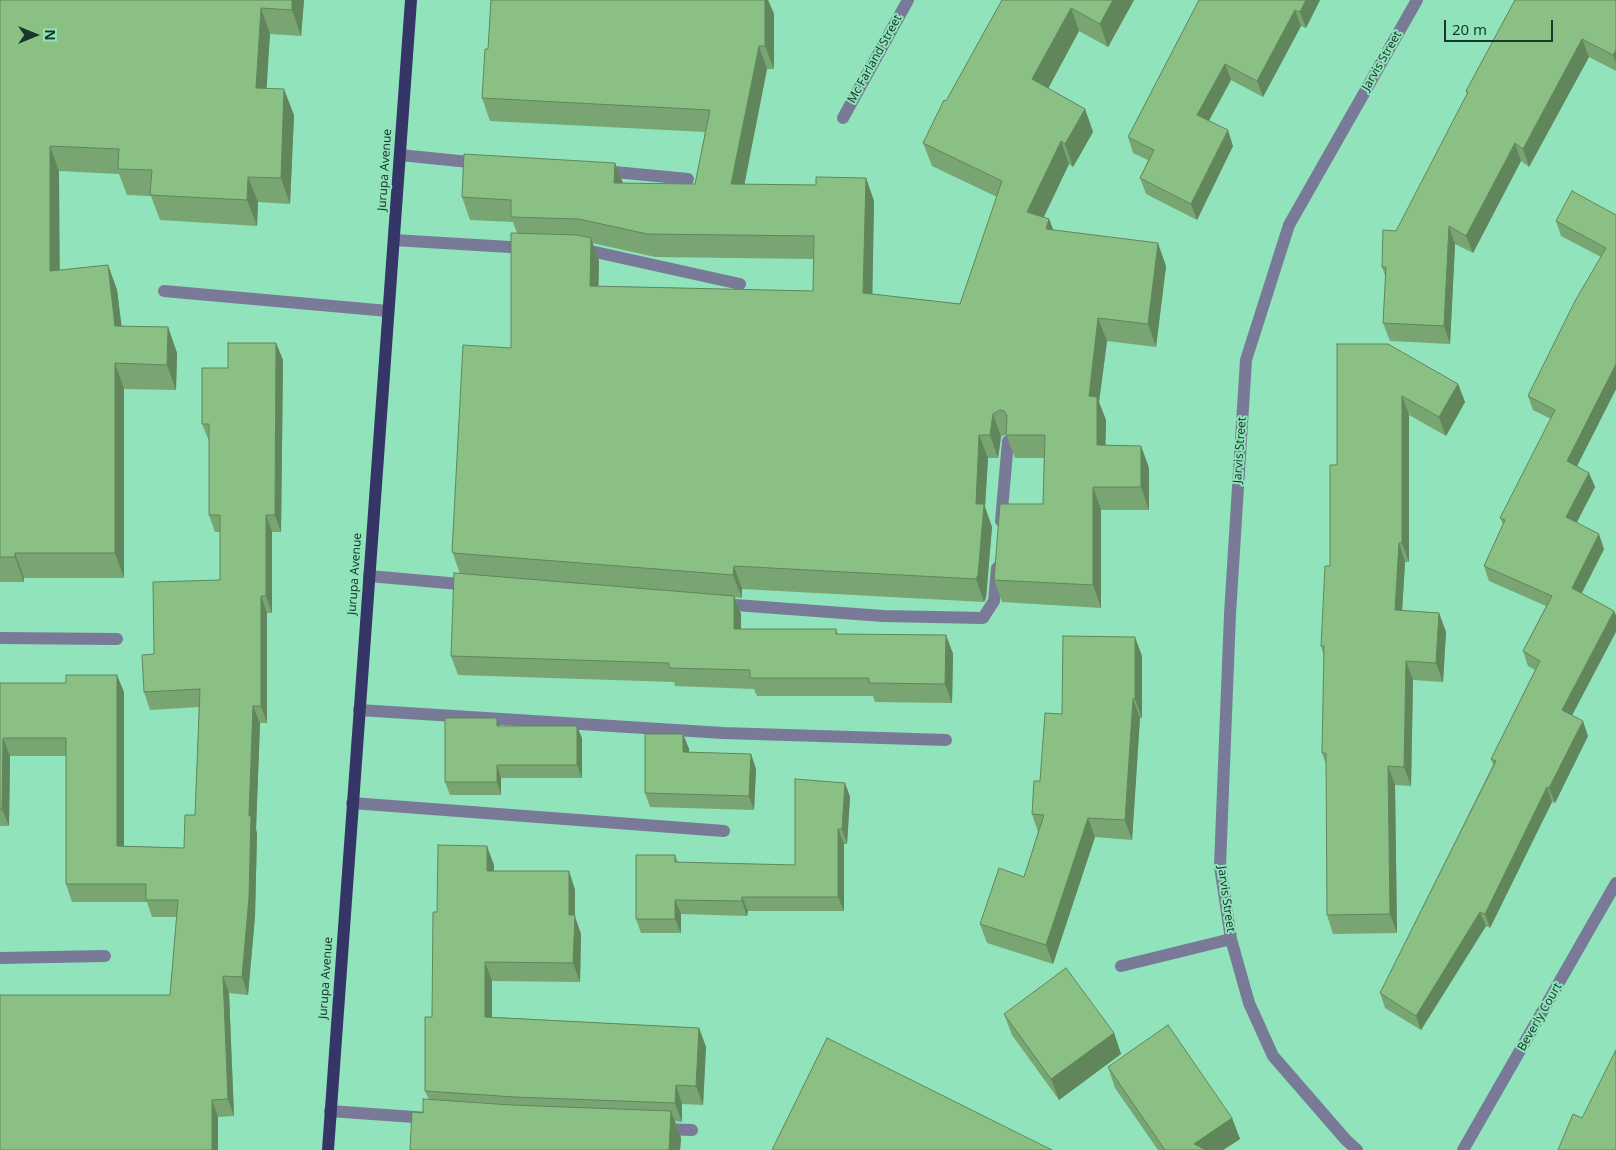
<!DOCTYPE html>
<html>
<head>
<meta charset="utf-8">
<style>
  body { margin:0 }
  #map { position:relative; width:1616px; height:1150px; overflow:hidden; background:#90e3ba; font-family:"Noto Sans",sans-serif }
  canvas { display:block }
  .north { position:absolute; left:10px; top:10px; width:50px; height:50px; -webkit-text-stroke:4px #90e3ba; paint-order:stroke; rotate:90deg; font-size:14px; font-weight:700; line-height:20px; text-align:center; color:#163929 }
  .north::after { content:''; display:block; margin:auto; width:18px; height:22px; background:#163929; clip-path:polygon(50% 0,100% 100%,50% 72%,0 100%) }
  .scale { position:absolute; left:1444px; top:20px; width:109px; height:22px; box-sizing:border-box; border:2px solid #163929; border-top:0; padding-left:6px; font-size:15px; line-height:18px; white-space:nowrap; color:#163929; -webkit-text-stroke:4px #90e3ba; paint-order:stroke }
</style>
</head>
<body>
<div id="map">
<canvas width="1616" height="1150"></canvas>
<div class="north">N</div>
<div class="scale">20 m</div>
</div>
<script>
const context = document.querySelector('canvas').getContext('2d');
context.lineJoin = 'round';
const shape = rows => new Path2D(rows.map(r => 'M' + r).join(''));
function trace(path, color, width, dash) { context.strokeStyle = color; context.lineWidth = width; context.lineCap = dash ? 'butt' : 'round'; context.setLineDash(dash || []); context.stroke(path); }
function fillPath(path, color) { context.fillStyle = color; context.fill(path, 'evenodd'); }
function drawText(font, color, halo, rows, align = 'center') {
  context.font = font + ' "Noto Sans",sans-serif'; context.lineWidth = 4; context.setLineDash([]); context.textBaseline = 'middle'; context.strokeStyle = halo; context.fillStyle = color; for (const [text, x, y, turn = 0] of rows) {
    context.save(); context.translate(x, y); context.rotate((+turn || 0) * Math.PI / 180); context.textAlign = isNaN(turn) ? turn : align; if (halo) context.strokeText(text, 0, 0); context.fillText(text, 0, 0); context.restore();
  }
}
trace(shape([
  [843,118,908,0],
  [400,155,479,163],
  [604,171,688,179],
  [394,240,526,248],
  [578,250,586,250,740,284],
  [164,291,388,311],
  [1001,521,1008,441],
  [369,576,471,585],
  [722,604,883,616,983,618,994,601,997,568],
  [0,638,117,639],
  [359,710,723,733,946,740],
  [352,803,724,831],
  [0,958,105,956],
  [1121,966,1231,939],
  [330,1111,428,1118],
  [662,1129,692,1130],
  [1357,1150,1346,1140,1273,1056,1249,1003,1231,939,1220,866,1230,614,1246,360,1289,225,1417,0],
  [1463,1150,1616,883]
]), '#787a98', 12);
trace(shape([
  [328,1150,411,0]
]), '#363567', 12);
fillPath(shape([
  [0,0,304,0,301,36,270,34,267,70,266,88,294,115,290,204,258,202,257,226,160,220,151,196,127,195,119,174,59,171,59,270,108,265,117,290,121,326,168,327,177,353,176,390,124,389,124,578,24,578,24,582,0,582],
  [491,0,768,0,774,14,774,69,767,69,744,184,816,185,866,178,874,201,872,294,960,304,997,197,932,166,923,143,946,101,1002,0,1134,0,1108,47,1079,31,1048,88,1085,109,1093,132,1073,167,1069,164,1044,217,1049,219,1053,230,1166,266,1156,347,1107,341,1099,402,1106,420,1105,445,1141,446,1149,468,1149,510,1101,510,1101,608,1002,602,994,580,1043,504,1044,458,1015,458,1006,434,1001,437,998,458,988,458,985,507,992,527,986,598,984,602,742,589,742,598,735,597,741,614,741,629,836,629,838,634,946,635,953,654,952,703,875,702,873,696,757,696,754,689,675,686,674,682,458,675,451,656,460,574,452,551,511,348,517,233,513,222,470,220,462,197,615,163,623,183,695,184,705,132,490,121,482,98,488,49],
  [592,243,655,257,814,259,813,291,598,286,599,261],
  [1199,0,1320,0,1306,28,1301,26,1263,97,1231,80,1209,121,1233,146,1197,220,1146,194,1140,178,1148,160,1133,153,1128,137],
  [1616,0,1616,71,1589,57,1529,167,1521,161,1473,253,1455,244,1450,344,1390,341,1383,323,1386,278,1382,267,1467,94,1466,91],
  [1616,215,1616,389,1577,466,1589,473,1595,487,1576,522,1604,549,1582,593,1572,716,1588,736,1555,803,1552,802,1490,928,1486,926,1421,1030,1385,1008,1380,993,1493,765,1491,759,1535,670,1528,666,1523,651,1546,606,1489,581,1484,566,1503,524,1500,518,1551,419,1533,410,1528,396,1601,257,1561,236,1556,221],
  [276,343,283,360,281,532,272,532,272,613,267,613,267,723,260,723,256,829,257,834,255,916,248,995,229,993,234,1116,218,1117,218,1150,170,995,177,917,152,917,147,902,72,902,66,884,66,756,10,756,9,826,0,826,0,683,124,692,124,846,184,848,195,815,199,707,150,710,144,692,154,654,220,580,220,532,215,532,209,515,209,441,202,424,228,368],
  [1337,344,1458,384,1465,402,1446,436,1409,415,1409,562,1405,562,1402,610,1439,613,1446,632,1443,682,1413,680,1411,786,1395,785,1397,933,1333,934,1327,915,1326,764,1322,753,1324,656,1321,646,1330,566,1337,465],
  [1142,656,1142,718,1140,718,1132,840,1095,837,1053,964,987,943,980,924,1024,877,1038,832,1032,814,1062,714],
  [500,726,582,738,582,778,501,778,501,795,450,795,445,782],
  [683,734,689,749,689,752,751,754,756,769,754,810,650,807,645,793],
  [845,783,850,797,847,844,844,844,844,911,748,911,747,916,681,914,681,933,641,933,636,919,675,855,678,862,795,865],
  [494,865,494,871,569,871,575,890,575,917,581,934,580,982,492,981,492,1017,699,1028,706,1047,703,1105,682,1104,682,1122,675,1121,681,1138,680,1150,410,1150,423,1113,429,1100,425,1091,432,1017,437,912],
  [1004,1014,1114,1033,1121,1054,1059,1100,1012,1035],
  [1108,1067,1232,1118,1240,1139,1223,1150,1158,1150,1115,1088]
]), '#78a572');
fillPath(shape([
  [292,0,304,0,301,36,292,10],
  [765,0,768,0,774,14,774,69,765,46],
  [1113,0,1134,0,1108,47,1100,24],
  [1306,0,1320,0,1306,28,1300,12],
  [261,8,270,34,265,114,256,88],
  [1071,8,1079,31,1041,102,1032,79],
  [1295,10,1301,26,1263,97,1257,81],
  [1582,39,1589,57,1529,167,1523,149],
  [759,46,767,69,740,207,731,184],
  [1616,50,1616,63,1613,55],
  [1225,64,1231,80,1203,131,1197,115],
  [284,89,294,115,290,204,281,178],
  [1085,109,1093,132,1073,167,1065,144],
  [1228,130,1233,146,1197,220,1191,204],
  [1061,141,1069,164,1035,235,1027,212],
  [1515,143,1521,161,1473,253,1466,236],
  [50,146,59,171,60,297,50,271],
  [615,163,624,186,614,183],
  [248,177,258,202,257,226,247,200],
  [866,178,874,201,872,316,863,293],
  [1049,219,1058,242,1046,229],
  [1449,226,1455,244,1450,344,1444,326],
  [591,238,599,261,598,309,590,286],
  [1158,243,1166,266,1156,347,1148,324],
  [108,265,117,290,125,352,115,326],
  [1098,318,1107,341,1099,402,1106,420,1105,468,1097,445,1089,396],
  [168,327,177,353,176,390,167,365],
  [276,343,283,360,281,532,275,515],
  [115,363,124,389,124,578,115,553],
  [1616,364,1616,389,1572,476,1567,461],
  [1458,384,1465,402,1446,436,1439,417],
  [1402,396,1409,415,1409,562,1402,543],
  [993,414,1001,437,998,458,990,435],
  [979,435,988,458,985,507,992,527,986,598,984,602,976,579,976,504],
  [1141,446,1149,468,1149,510,1141,487],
  [1589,473,1595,487,1572,532,1566,517],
  [1093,487,1101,510,1101,608,1093,585],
  [266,515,272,532,272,613,266,596],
  [1599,534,1604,549,1577,602,1572,588],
  [1399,543,1405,562,1401,629,1395,610],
  [15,553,24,578,24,582,15,557],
  [734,566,742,589,742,598,733,575],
  [261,596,267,613,267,723,261,706],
  [734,596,741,614,741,647,734,629],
  [1614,611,1616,615,1616,632,1567,725,1562,710],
  [1439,613,1446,632,1443,682,1436,663],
  [946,635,953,654,952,703,945,684],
  [1135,637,1142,656,1142,718,1135,699],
  [1406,661,1413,680,1411,786,1404,767],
  [117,675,124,692,124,863,117,846],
  [1133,699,1140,718,1132,840,1125,820],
  [253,706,260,723,256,829,257,834,255,916,248,995,242,977],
  [497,718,501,730,497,726],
  [1583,721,1588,736,1555,803,1549,788],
  [577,726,582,738,582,778,577,765],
  [683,734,689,749,689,766,683,752],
  [3,738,10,756,9,826,2,809],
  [751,754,756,769,754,810,749,796],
  [497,765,501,778,501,795,497,782],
  [1388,766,1395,785,1397,933,1390,914],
  [845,783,850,797,847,844,842,829],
  [1547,787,1552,802,1490,928,1485,914],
  [1088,818,1095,837,1053,964,1046,945],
  [838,829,844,844,844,911,838,897],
  [487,846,494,865,494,890,487,871],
  [569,871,575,890,575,917,581,934,580,982,573,963,569,915],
  [742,897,748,911,747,916,742,901],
  [675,900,681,914,681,933,675,919],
  [1480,912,1486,926,1421,1030,1416,1016],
  [485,962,492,981,492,1036,485,1017],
  [223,976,229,993,234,1116,228,1099],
  [699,1028,706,1047,703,1105,696,1086],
  [1114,1033,1121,1054,1059,1100,1051,1079],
  [676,1085,682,1104,682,1122,675,1103],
  [212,1100,218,1117,218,1150,212,1150],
  [671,1111,681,1138,680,1150,669,1150],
  [1232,1118,1240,1139,1223,1150,1196,1150,1194,1144]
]), '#61865c');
const building = shape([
  [0,0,292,0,292,10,261,8,256,88,284,89,281,178,248,177,247,200,150,195,152,170,118,169,119,149,50,146,50,271,108,265,115,326,168,327,167,365,115,363,115,553,15,553,15,557,0,557,0,0],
  [491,0,765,0,765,46,759,46,731,184,816,185,816,177,866,178,863,293,960,304,1002,181,923,143,944,100,946,101,1002,0,1113,0,1100,24,1071,8,1032,79,1085,109,1065,144,1061,141,1027,212,1049,219,1046,229,1158,243,1148,324,1098,318,1089,396,1097,397,1097,445,1141,446,1141,487,1093,487,1093,585,994,580,1000,504,1043,504,1045,435,1006,435,1007,415,1004,411,1000,410,993,414,990,435,979,435,976,504,984,504,978,575,976,579,734,566,733,575,453,553,452,551,463,345,511,348,511,233,577,235,591,238,590,286,813,291,814,236,647,234,579,219,511,217,511,200,462,197,464,154,615,163,614,183,695,184,710,110,482,98,485,49,488,49,491,0],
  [1199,0,1306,0,1300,12,1295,10,1257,81,1225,64,1197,115,1228,130,1191,204,1140,178,1154,150,1128,137,1199,0],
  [1515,0,1616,0,1616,50,1613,55,1582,39,1523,149,1515,143,1466,236,1449,226,1444,326,1383,323,1386,267,1382,267,1383,230,1396,231,1468,92,1466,91,1515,0],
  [1572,191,1616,215,1616,364,1567,461,1589,473,1566,517,1599,534,1572,588,1614,611,1562,710,1583,721,1549,788,1547,787,1485,914,1480,912,1416,1016,1380,993,1496,761,1491,759,1540,661,1523,651,1552,596,1484,566,1505,520,1500,518,1555,410,1528,396,1575,301,1606,248,1556,221,1572,191],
  [228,343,276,343,275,515,266,515,266,596,261,596,261,706,253,706,249,816,251,816,249,898,242,977,223,976,228,1099,212,1100,212,1150,0,1150,0,995,170,995,178,900,146,900,146,884,66,884,66,738,3,738,2,809,0,809,0,683,66,683,66,675,117,675,117,846,184,848,185,815,195,815,200,689,144,692,142,655,154,654,153,582,220,580,220,515,209,515,209,424,202,424,202,368,228,368,228,343],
  [1337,344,1388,344,1458,384,1439,417,1402,396,1402,543,1399,543,1395,610,1439,613,1436,663,1406,661,1404,767,1388,766,1390,914,1327,915,1326,753,1322,753,1324,646,1321,646,1325,566,1330,566,1330,465,1337,465,1337,344],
  [454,573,734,596,734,629,836,629,836,634,946,635,945,684,869,683,869,678,750,678,750,670,669,668,669,663,451,656,454,573],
  [1063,636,1135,637,1135,699,1133,699,1125,820,1088,818,1046,945,980,924,999,868,1024,877,1044,815,1032,814,1034,781,1040,781,1045,713,1062,714,1063,636],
  [445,718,497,718,497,726,577,726,577,765,497,765,497,782,445,782,445,718],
  [645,734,683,734,683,752,751,754,749,796,645,793,645,734],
  [795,779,845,783,842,829,838,829,838,897,742,897,742,901,675,900,675,919,636,919,636,855,675,855,675,862,795,865,795,779],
  [438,845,487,846,487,871,569,871,569,915,575,915,573,963,485,962,485,1017,699,1028,696,1086,676,1085,675,1103,515,1097,425,1091,425,1017,432,1017,433,912,437,912,438,845],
  [1066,968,1114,1033,1051,1079,1004,1014,1066,968],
  [1168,1025,1232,1118,1194,1144,1206,1150,1165,1150,1108,1067,1168,1025],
  [827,1038,1052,1150,772,1150,827,1038],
  [1616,1050,1616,1150,1558,1150,1573,1114,1582,1118,1616,1050],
  [423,1099,511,1105,671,1111,669,1150,410,1150,412,1112,423,1113,423,1099]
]);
fillPath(building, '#8bc084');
trace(building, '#61865c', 1);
drawText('12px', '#163929', '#90e3ba', [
  ["Mc Farland Street",875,59,-61],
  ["Jarvis Street",1382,61,-60],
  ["Jurupa Avenue",385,170,-86],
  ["Jarvis Street",1240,450,-86],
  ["Jurupa Avenue",355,574,-86],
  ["Jarvis Street",1226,899,82],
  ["Jurupa Avenue",326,978,-86],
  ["Beverly Court",1540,1017,-60]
]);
</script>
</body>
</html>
